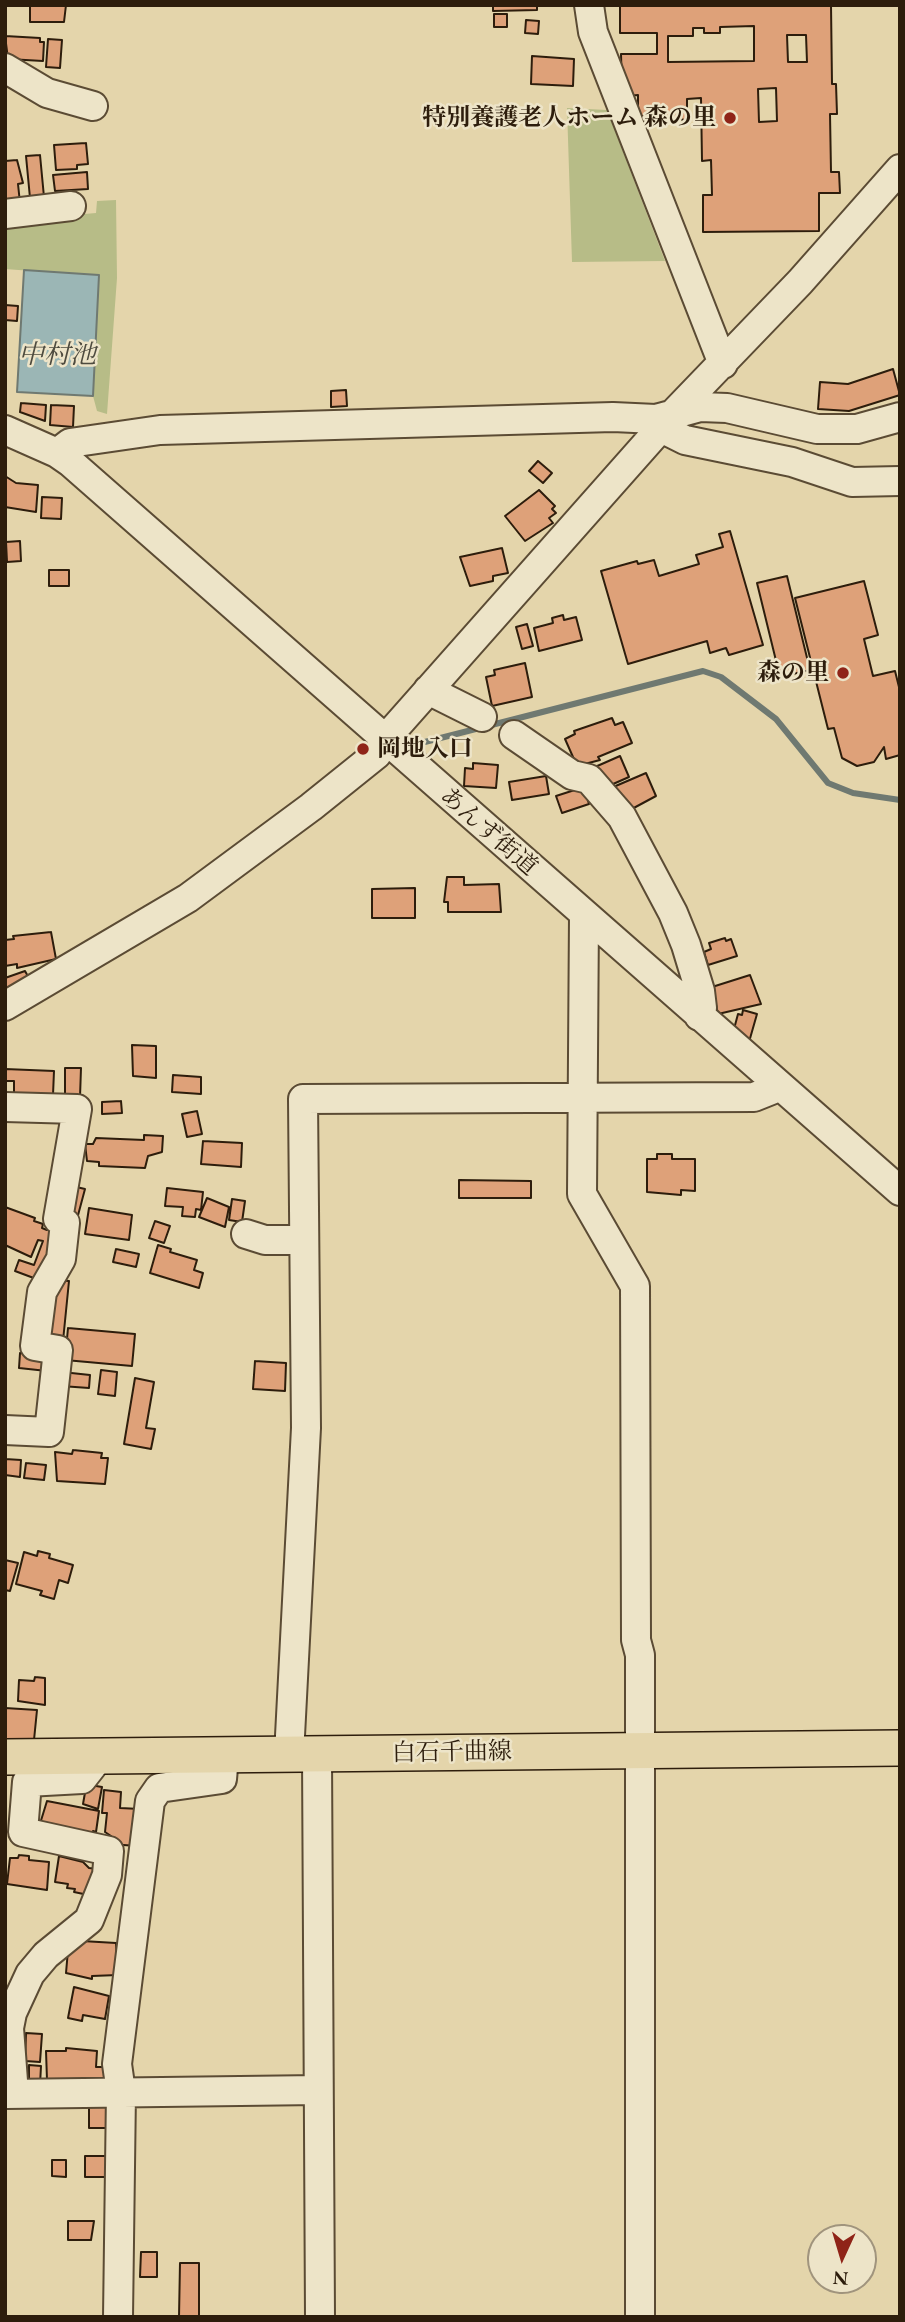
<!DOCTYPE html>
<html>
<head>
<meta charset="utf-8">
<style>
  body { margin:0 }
  #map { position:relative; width:905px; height:2322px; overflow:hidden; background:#e4d5ab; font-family:"EB Garamond",serif }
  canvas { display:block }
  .frame { position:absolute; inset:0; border:7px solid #2d1d0c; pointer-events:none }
  .north { position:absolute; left:807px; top:2224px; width:70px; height:70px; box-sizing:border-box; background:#ede4c8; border:2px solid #a0947d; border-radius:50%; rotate:184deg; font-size:19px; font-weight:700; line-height:28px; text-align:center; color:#2d1d0c }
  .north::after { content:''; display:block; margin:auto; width:24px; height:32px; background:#8f2418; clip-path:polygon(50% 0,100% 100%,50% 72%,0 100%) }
</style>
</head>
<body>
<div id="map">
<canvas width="905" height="2322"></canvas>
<div class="frame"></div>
<div class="north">N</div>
</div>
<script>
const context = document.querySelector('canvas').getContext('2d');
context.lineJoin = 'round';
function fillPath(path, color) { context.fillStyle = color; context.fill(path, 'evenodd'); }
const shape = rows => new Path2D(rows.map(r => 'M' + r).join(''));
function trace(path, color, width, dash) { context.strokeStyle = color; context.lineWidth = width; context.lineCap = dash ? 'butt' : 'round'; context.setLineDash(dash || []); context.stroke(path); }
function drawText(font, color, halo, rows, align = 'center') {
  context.font = font + ' "EB Garamond","Noto Serif JP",serif'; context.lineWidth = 5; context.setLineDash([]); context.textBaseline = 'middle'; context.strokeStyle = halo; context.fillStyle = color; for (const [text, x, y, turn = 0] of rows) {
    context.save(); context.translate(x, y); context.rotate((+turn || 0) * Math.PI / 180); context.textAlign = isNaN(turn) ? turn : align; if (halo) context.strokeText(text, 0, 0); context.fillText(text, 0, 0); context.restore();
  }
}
fillPath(shape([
  [567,108,607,110,665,261,572,262],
  [116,200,117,278,107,414,97,411,93,396,99,276,5,269,5,221,96,213,97,201]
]), '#b7bc87');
const water = shape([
  [24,270,99,275,93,396,17,392,24,270]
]);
fillPath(water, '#9bb6b5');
trace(water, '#6f7971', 2);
trace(shape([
  [413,745,703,671,721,677,776,719,828,783,853,793,900,800]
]), '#6f7971', 6);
const building = shape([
  [30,5,66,5,64,22,30,22,30,5],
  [493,5,537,5,537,10,493,11,493,5],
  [620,5,831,5,832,84,836,84,837,114,830,114,831,172,839,172,840,193,819,193,819,231,703,232,703,195,712,195,711,160,702,161,701,98,687,99,687,120,638,116,638,95,628,96,622,89,621,54,657,54,657,33,620,33,620,5],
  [754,26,754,61,668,62,668,36,693,36,693,28,704,28,704,33,720,33,720,27,754,26],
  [787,35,806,35,807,62,788,62,787,35],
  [776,88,777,121,759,122,758,89,776,88],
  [494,14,507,14,507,27,494,27,494,14],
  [526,20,539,21,538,34,525,33,526,20],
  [5,36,40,38,40,42,44,42,43,61,8,59,5,36],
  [48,39,62,40,60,68,46,67,48,39],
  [532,56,574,59,573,86,531,84,532,56],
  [86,143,88,164,77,165,77,169,56,170,54,145,86,143],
  [40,155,44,197,30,198,26,156,40,155],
  [17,160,23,183,18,184,20,203,5,205,5,161,17,160],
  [87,172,88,189,55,191,53,175,87,172],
  [5,305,18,306,17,321,5,320,5,305],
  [893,369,900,395,849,411,818,409,820,382,848,384,893,369],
  [346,390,347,406,331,407,331,391,346,390],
  [21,403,46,405,45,421,20,412,21,403],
  [51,405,74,406,73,427,50,425,51,405],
  [538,461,552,473,543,483,529,471,538,461],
  [5,476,16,483,38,485,36,512,5,507,5,476],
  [539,490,555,506,552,509,556,513,549,518,553,523,525,541,505,516,539,490],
  [42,497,62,498,61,519,41,518,42,497],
  [730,531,763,645,729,655,726,648,710,653,707,641,628,664,601,571,637,561,638,564,654,560,659,576,699,564,696,555,723,547,719,534,730,531],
  [20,541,21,561,7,562,6,542,20,541],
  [502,548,508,573,493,576,493,581,470,586,460,557,502,548],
  [49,570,69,570,69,586,49,586,49,570],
  [787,576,810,670,780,677,757,583,787,576],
  [864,581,878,635,864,639,873,676,895,671,900,691,900,755,886,759,884,747,874,762,857,766,842,758,834,728,828,729,795,598,864,581],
  [563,615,564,620,576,617,582,640,539,651,534,628,553,623,552,618,563,615],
  [527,624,533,646,522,649,516,627,527,624],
  [525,663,532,697,492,706,486,677,495,675,494,670,525,663],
  [612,718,615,725,623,722,632,743,598,757,600,760,577,766,565,739,575,734,574,731,612,718],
  [620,756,629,777,604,788,595,767,620,756],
  [473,763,498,765,496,788,464,786,465,768,473,769,473,763],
  [646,773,656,796,630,810,611,788,646,773],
  [546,776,549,794,512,800,509,782,546,776],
  [584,787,589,804,562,813,556,796,584,787],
  [447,877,464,877,464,885,499,884,501,912,448,912,448,902,444,902,447,877],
  [415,888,415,918,372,918,372,889,415,888],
  [51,932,56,959,17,968,17,964,5,966,5,940,14,939,13,936,51,932],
  [725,938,726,941,731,939,737,956,708,965,704,952,711,949,709,943,725,938],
  [25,971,30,980,5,995,5,978,25,971],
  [750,975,761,1004,718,1014,712,987,750,975],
  [743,1010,757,1014,749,1042,734,1029,738,1014,742,1015,743,1010],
  [132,1045,156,1046,156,1078,133,1076,132,1045],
  [65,1068,81,1068,80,1097,65,1096,65,1068],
  [5,1069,54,1071,53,1095,14,1094,14,1081,5,1081,5,1069],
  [173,1075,201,1077,201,1094,172,1092,173,1075],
  [121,1101,122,1113,102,1114,102,1102,121,1101],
  [197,1111,202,1134,187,1137,182,1114,197,1111],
  [144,1135,163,1136,162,1152,148,1156,145,1168,99,1166,99,1162,87,1161,85,1144,93,1144,96,1138,144,1140,144,1135],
  [203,1141,242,1143,241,1167,201,1164,203,1141],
  [657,1154,672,1154,672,1159,695,1159,695,1191,681,1190,681,1195,647,1192,647,1159,657,1159,657,1154],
  [459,1180,531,1181,531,1198,459,1198,459,1180],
  [72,1186,85,1189,77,1219,64,1215,72,1186],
  [167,1188,203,1192,201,1210,196,1209,195,1217,182,1216,183,1207,165,1206,167,1188],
  [207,1198,229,1207,225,1227,199,1217,207,1198],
  [232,1199,245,1201,242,1222,229,1220,232,1199],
  [5,1207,35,1218,34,1221,43,1224,42,1228,47,1230,48,1225,58,1229,39,1280,15,1271,19,1260,34,1265,43,1241,38,1240,31,1257,5,1245,5,1207],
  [89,1208,132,1215,129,1240,85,1234,89,1208],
  [155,1221,170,1226,164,1243,149,1238,155,1221],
  [158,1245,171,1249,170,1252,197,1260,194,1270,203,1273,199,1288,150,1273,158,1245],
  [116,1249,139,1254,136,1267,113,1262,116,1249],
  [53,1280,69,1281,63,1341,47,1340,53,1280],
  [68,1328,135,1334,132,1366,65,1360,68,1328],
  [20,1353,48,1356,47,1371,19,1368,20,1353],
  [255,1361,286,1363,285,1391,253,1389,255,1361],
  [101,1370,117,1372,115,1396,98,1394,101,1370],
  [62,1372,90,1375,89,1388,61,1386,62,1372],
  [135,1378,154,1382,146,1428,155,1429,151,1449,124,1444,135,1378],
  [73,1450,102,1453,101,1458,108,1458,105,1484,57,1481,55,1452,72,1454,73,1450],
  [5,1456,5,1459,21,1460,20,1477,5,1475,5,1456],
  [26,1463,46,1465,44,1480,24,1478,26,1463],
  [38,1551,50,1554,49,1558,73,1565,68,1583,59,1580,54,1599,40,1595,42,1591,16,1584,24,1552,37,1556,38,1551],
  [5,1560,18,1563,10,1591,5,1590,5,1560],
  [35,1677,45,1678,45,1705,18,1701,19,1680,34,1681,35,1677],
  [5,1708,37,1710,34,1740,5,1740,5,1708],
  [90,1785,102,1787,98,1809,83,1804,86,1787,90,1785],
  [104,1790,121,1792,120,1808,140,1809,137,1846,110,1844,111,1836,105,1832,107,1813,102,1813,104,1790],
  [47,1801,99,1811,96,1832,93,1831,93,1836,39,1827,47,1801],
  [19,1855,29,1856,29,1860,49,1862,47,1890,7,1884,10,1858,18,1858,19,1855],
  [59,1856,83,1862,89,1868,98,1869,93,1896,74,1892,75,1889,67,1888,68,1884,55,1882,59,1856],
  [82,1941,116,1943,118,1975,92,1976,92,1979,66,1973,68,1950,82,1941],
  [74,1987,109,1996,105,2019,83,2015,82,2021,68,2018,74,1987],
  [26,2033,42,2034,40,2062,25,2061,26,2033],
  [66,2048,97,2051,96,2067,107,2067,107,2084,47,2080,46,2051,66,2051,66,2048],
  [29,2065,41,2066,40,2085,29,2085,29,2065],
  [89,2103,108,2103,108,2128,89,2128,89,2103],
  [85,2156,110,2156,110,2177,85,2177,85,2156],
  [52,2160,66,2160,66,2177,52,2176,52,2160],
  [68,2221,94,2221,91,2240,68,2240,68,2221],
  [141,2252,157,2252,157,2277,140,2277,141,2252],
  [180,2263,199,2263,199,2317,179,2317,180,2263]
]);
fillPath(building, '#dea179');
trace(building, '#2d1d0c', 2);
const minor = shape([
  [589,5,593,32,723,364],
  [5,68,47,93,93,106],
  [5,214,71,206],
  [661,428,685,440,792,462,852,482,900,481],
  [5,430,57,453,70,462,900,1191],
  [57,453,70,443,160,430,613,417,656,419,700,407,727,408,817,429,857,429,900,417],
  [428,690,482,717],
  [514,735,572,775,589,779,622,817,673,913,686,945,700,991,702,1008,699,1016],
  [584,916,582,1194,635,1286,636,1640,640,1655,640,2317],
  [5,1006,188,898,311,807,377,754,394,729,673,414,800,282,900,169],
  [5,1107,77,1109,58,1219,65,1223,61,1259,42,1292,35,1346,58,1350,49,1432,5,1430],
  [246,1234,265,1240,303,1240],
  [289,1755,306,1428,303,1099,754,1097,779,1087],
  [317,1755,320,2317],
  [5,2091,6,2094,318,2090],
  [14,2094,9,2028,12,2013,30,1974,46,1955,89,1920,107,1875,109,1851,23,1832,27,1782,82,1779,100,1756],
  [118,2317,121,2092,117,2064,150,1801,159,1788,222,1779,224,1756]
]);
const major = shape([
  [5,1757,900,1748]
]);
trace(minor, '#5b4b34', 32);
trace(major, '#2d1d0c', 38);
trace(minor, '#ede4c8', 28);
trace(major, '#e4d5ab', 35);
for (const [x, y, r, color] of [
  [730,118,7,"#8f2418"],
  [843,673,7,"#8f2418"],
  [363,749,7,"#8f2418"]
]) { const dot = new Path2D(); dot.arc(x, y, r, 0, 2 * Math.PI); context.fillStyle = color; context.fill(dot); trace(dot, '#ede4c8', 2.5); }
drawText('bold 24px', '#2d1d0c', '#ede4c8', [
  ["特別養護老人ホーム 森の里",716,118],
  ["森の里",829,673],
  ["岡地入口",377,749,"left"]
], 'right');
drawText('24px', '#2d1d0c', '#ede4c8', [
  ["あんず街道",488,832,41],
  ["白石千曲線",452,1753,-1]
]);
drawText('italic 26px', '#4e4b3f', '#ede4c8', [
  ["中村池",57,356]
]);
</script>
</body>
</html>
